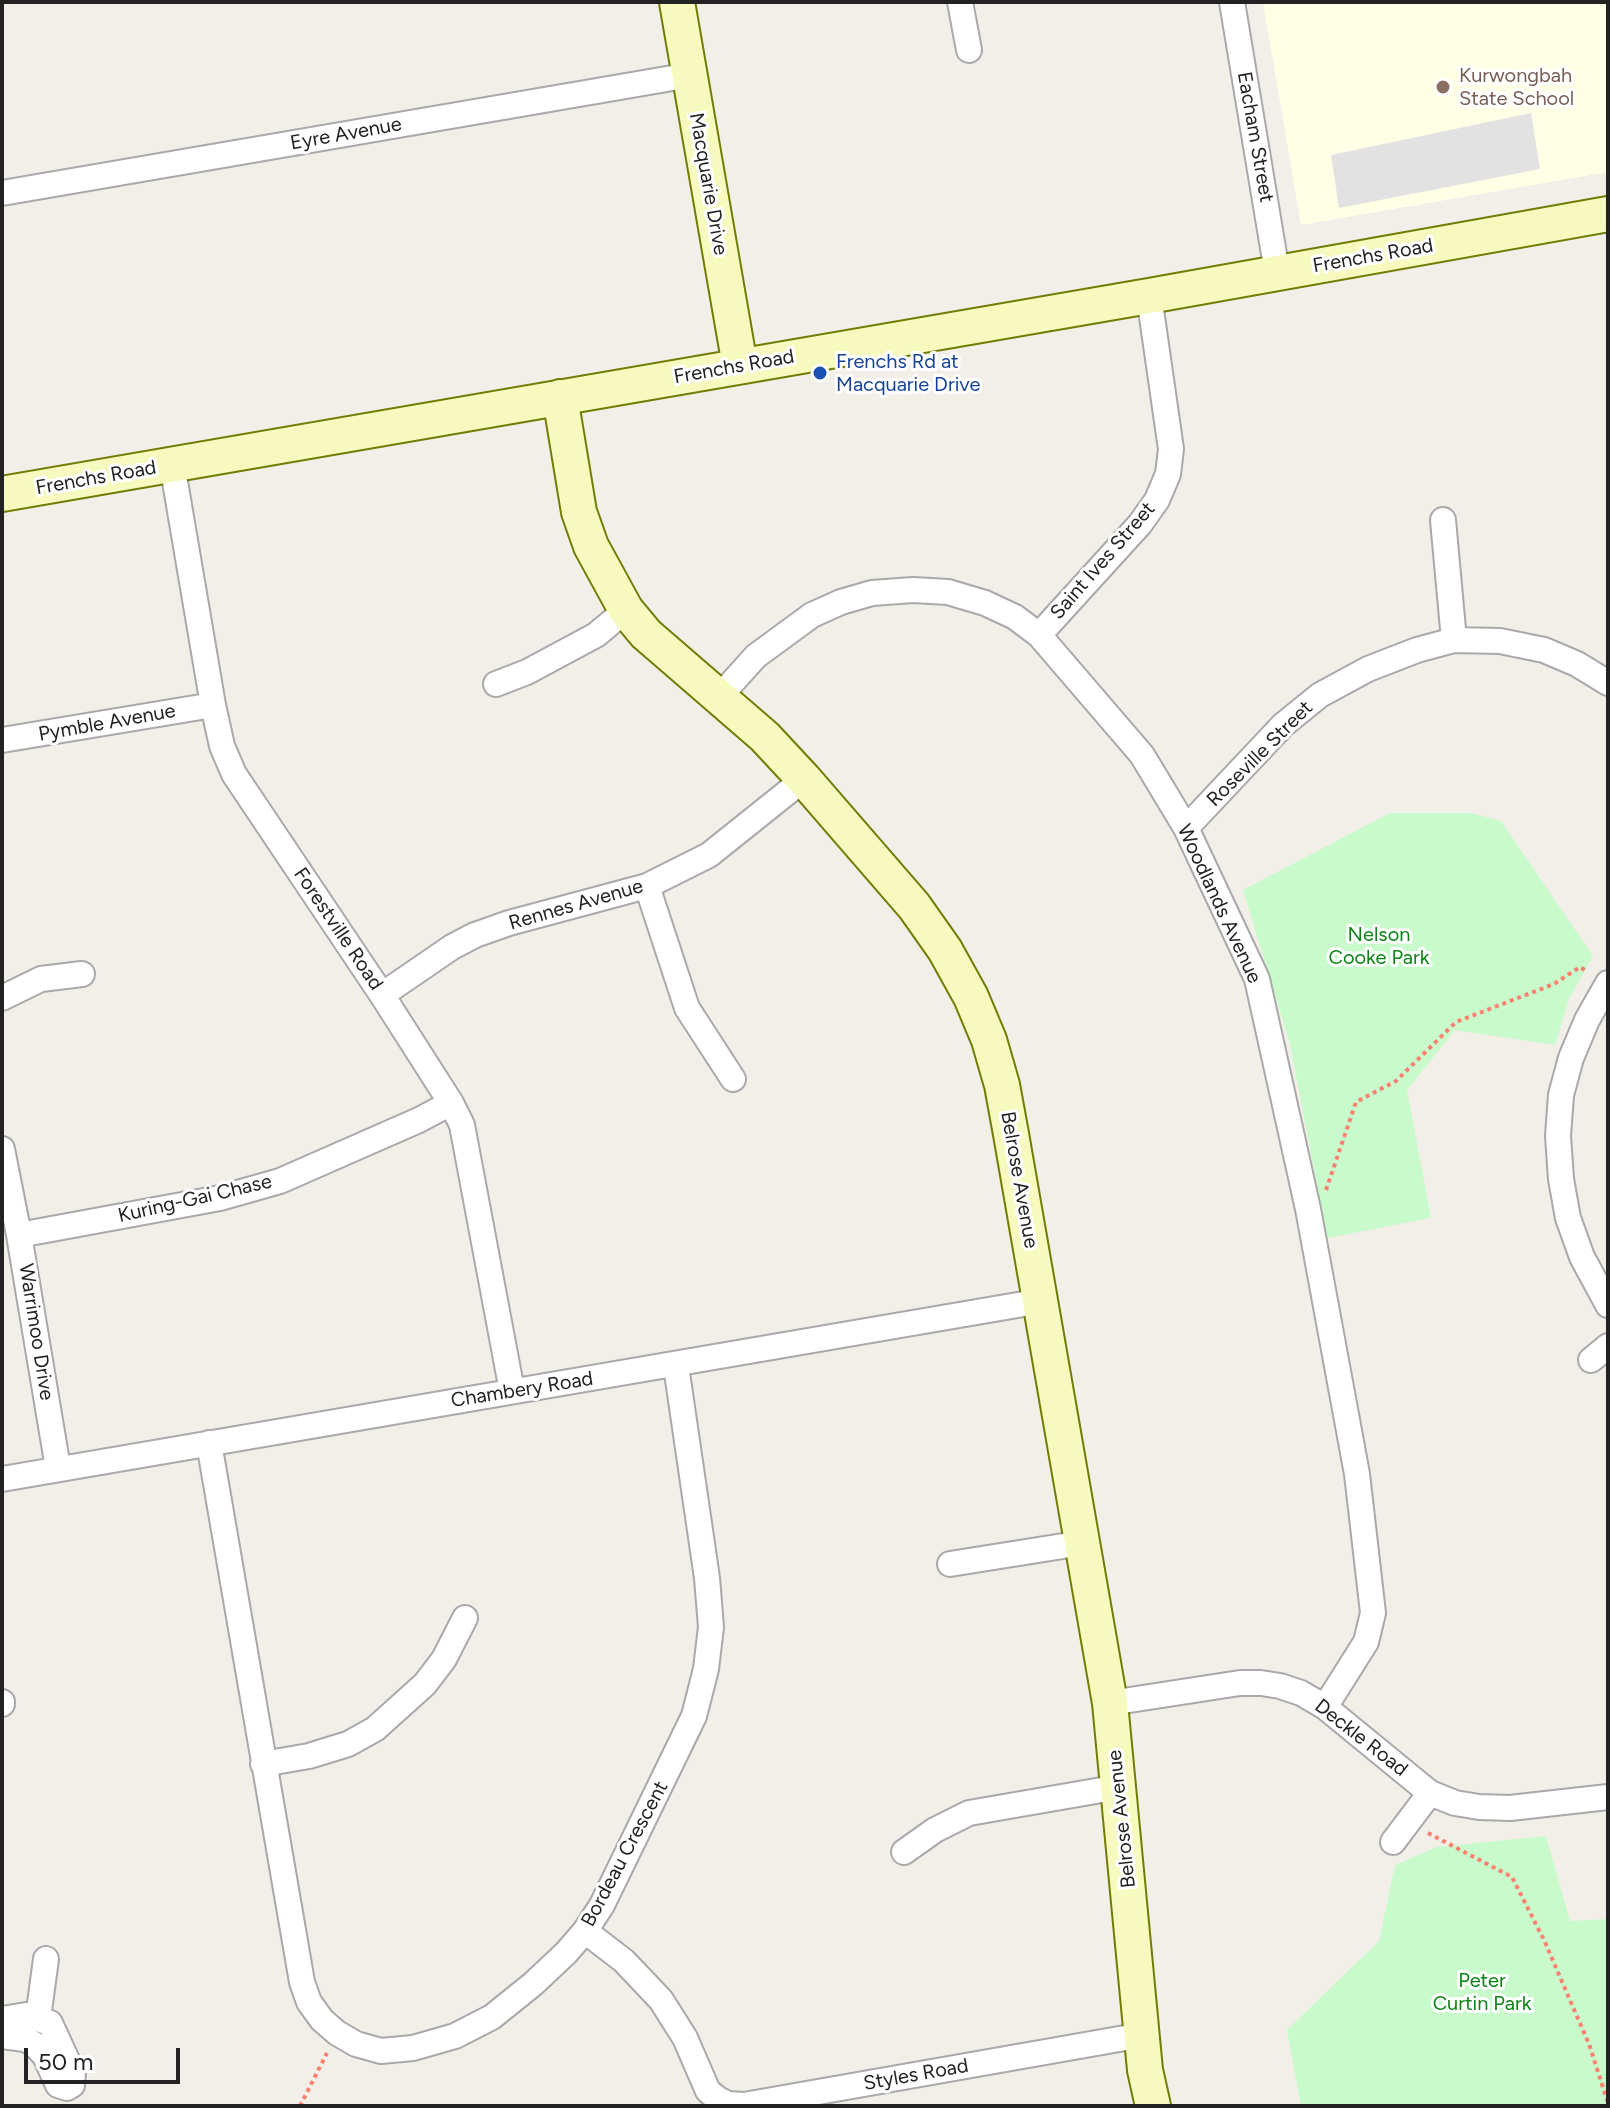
<!DOCTYPE html>
<html>
<head>
<meta charset="utf-8">
<style>
  body { margin:0 }
  #map { position:relative; width:1610px; height:2108px; overflow:hidden; background:#f2efe9; font-family:Figtree,sans-serif }
  canvas { display:block }
  .frame { position:absolute; inset:0; border:4px solid #222; pointer-events:none }
  .scale { position:absolute; left:24px; top:2048px; width:156px; height:36px; box-sizing:border-box; border:4px solid #222; border-top:0; padding-left:10px; font-size:24px; line-height:28px; white-space:nowrap; color:#222; -webkit-text-stroke:6px #fff; paint-order:stroke }
</style>
</head>
<body>
<div id="map">
<canvas width="1610" height="2108"></canvas>
<div class="frame"></div>
<div class="scale">50 m</div>
</div>
<script>
const context = document.querySelector('canvas').getContext('2d');
context.lineJoin = 'round';
function fillPath(path, color) { context.fillStyle = color; context.fill(path, 'evenodd'); }
const shape = rows => new Path2D(rows.map(r => 'M' + r).join(''));
function trace(path, color, width, dash) { context.strokeStyle = color; context.lineWidth = width; context.lineCap = dash ? 'butt' : 'round'; context.setLineDash(dash || []); context.stroke(path); }
function drawText(font, color, halo, rows, align = 'center') {
  context.font = font + ' Figtree,sans-serif'; context.lineWidth = 6; context.setLineDash([]); context.textBaseline = 'middle'; context.strokeStyle = halo; context.fillStyle = color; for (const [text, x, y, turn = 0] of rows) {
    context.save(); context.translate(x, y); context.rotate((+turn || 0) * Math.PI / 180); context.textAlign = isNaN(turn) ? turn : align; if (halo) context.strokeText(text, 0, 0); context.fillText(text, 0, 0); context.restore();
  }
}
fillPath(shape([
  [1263,2,1608,2,1608,172,1301,225]
]), '#ffffe5');
fillPath(shape([
  [1390,813,1471,813,1501,821,1593,956,1569,999,1555,1045,1455,1030,1407,1090,1431,1218,1327,1238,1290,1044,1243,890],
  [1546,1836,1570,1921,1608,1919,1608,2106,1301,2106,1287,2030,1379,1941,1395,1865,1437,1847]
]), '#c8facc');
fillPath(shape([
  [1531,113,1540,169,1339,208,1331,155]
]), '#e2e2e2');
const street = shape([
  [960,2,969,50],
  [1232,2,1277,272],
  [2,193,690,75],
  [172,464,213,705,222,746,234,774,382,995,451,1103,462,1125,512,1391],
  [1443,520,1454,640],
  [1039,635,1140,524,1157,500,1168,474,1171,449,1149,296],
  [496,684,527,672,596,635,626,610],
  [720,696,756,656,812,615,841,602,872,593,913,590,948,592,985,603,1015,617,1039,635,1142,755,1186,828,1257,979,1308,1209,1357,1474,1373,1613,1366,1642,1325,1707],
  [2,740,213,705],
  [1186,828,1283,725,1320,695,1368,669,1417,650,1454,640,1500,641,1544,650,1577,664,1608,683],
  [647,886,687,1008,733,1079],
  [1608,983,1587,1020,1571,1058,1561,1095,1558,1136,1561,1179,1568,1218,1582,1257,1608,1305],
  [382,995,452,947,475,935,509,923,647,886,709,855,804,779],
  [2,998,41,979,82,974],
  [2,1149,19,1235,58,1468],
  [19,1235,220,1198,280,1181,419,1120,451,1103],
  [1591,1360,1608,1346],
  [209,1443,302,1982,309,2002,322,2020,337,2033,356,2044,381,2051,413,2048,455,2036,492,2017,533,1984,566,1953,585,1931,602,1905,694,1716,706,1669,711,1627,707,1578,676,1366],
  [2,1479,1041,1301],
  [950,1564,1082,1543],
  [2,1702,2,1704],
  [1110,1703,1240,1683,1261,1683,1280,1686,1301,1693,1325,1707,1430,1793,1455,1803,1479,1807,1510,1808,1608,1797],
  [263,1764,309,1756,348,1744,375,1729,425,1684,444,1659,465,1618],
  [1393,1842,1430,1793],
  [904,1852,935,1830,969,1813,1119,1787],
  [585,1931,624,1961,661,2000,685,2038,708,2091,718,2099,728,2104,744,2105,1142,2035],
  [38,2018,46,1959],
  [2,2019,26,2015,50,2023,73,2073,72,2085,67,2088,58,2085,45,2056,34,2044,25,2039,2,2036]
]);
const secondary = shape([
  [677,2,740,366],
  [560,397,579,512,591,546,626,610,646,634,765,737,804,779,914,906,945,950,971,997,989,1040,1002,1085,1011,1134,1110,1703,1145,2070,1153,2106],
  [2,494,1149,296,1608,214]
]);
trace(street, '#a9a9a9', 28);
trace(secondary, '#707d05', 38);
trace(shape([
  [1326,1190,1356,1102,1396,1081,1456,1022,1554,984,1580,967,1588,972],
  [1428,1833,1512,1877,1544,1940,1589,2044,1608,2103],
  [300,2106,327,2053]
]), '#fa8072', 4, [4, 4]);
trace(street, '#fff', 24);
trace(secondary, '#f7fabf', 34);
for (const [x, y, r, color] of [
  [1443,87,8,"#8d6e63"],
  [820,373,8,"#1a4fb4"]
]) { const dot = new Path2D(); dot.arc(x, y, r, 0, 2 * Math.PI); context.fillStyle = color; context.fill(dot); trace(dot, '#fff', 3); }
drawText('20px', '#785e54', '#fff', [
  ["Kurwongbah",1459,76],
  ["State School",1459,99]
], 'left');
drawText('20px', '#222', '#fff', [
  ["Eyre Avenue",346,134,-10],
  ["Eacham Street",1255,137,80],
  ["Macquarie Drive",708,184,80],
  ["Frenchs Road",1373,256,-10],
  ["Frenchs Road",734,367,-10],
  ["Frenchs Road",96,478,-10],
  ["Saint Ives Street",1103,561,-49],
  ["Pymble Avenue",107,723,-10],
  ["Roseville Street",1260,754,-45],
  ["Woodlands Avenue",1219,904,65],
  ["Rennes Avenue",576,905,-16],
  ["Forestville Road",338,929,56],
  ["Belrose Avenue",1019,1180,80],
  ["Kuring-Gai Chase",195,1199,-13],
  ["Warrimoo Drive",36,1332,81],
  ["Chambery Road",522,1390,-9],
  ["Deckle Road",1361,1738,38],
  ["Belrose Avenue",1122,1819,-96],
  ["Bordeau Crescent",625,1854,-62],
  ["Styles Road",916,2075,-10]
]);
drawText('20px', '#164399', '#fff', [
  ["Frenchs Rd at",836,362],
  ["Macquarie Drive",836,385]
], 'left');
drawText('20px', '#0c8416', '#fff', [
  ["Nelson",1379,935],
  ["Cooke Park",1379,958],
  ["Peter",1482,1981],
  ["Curtin Park",1482,2004]
]);
</script>
</body>
</html>
